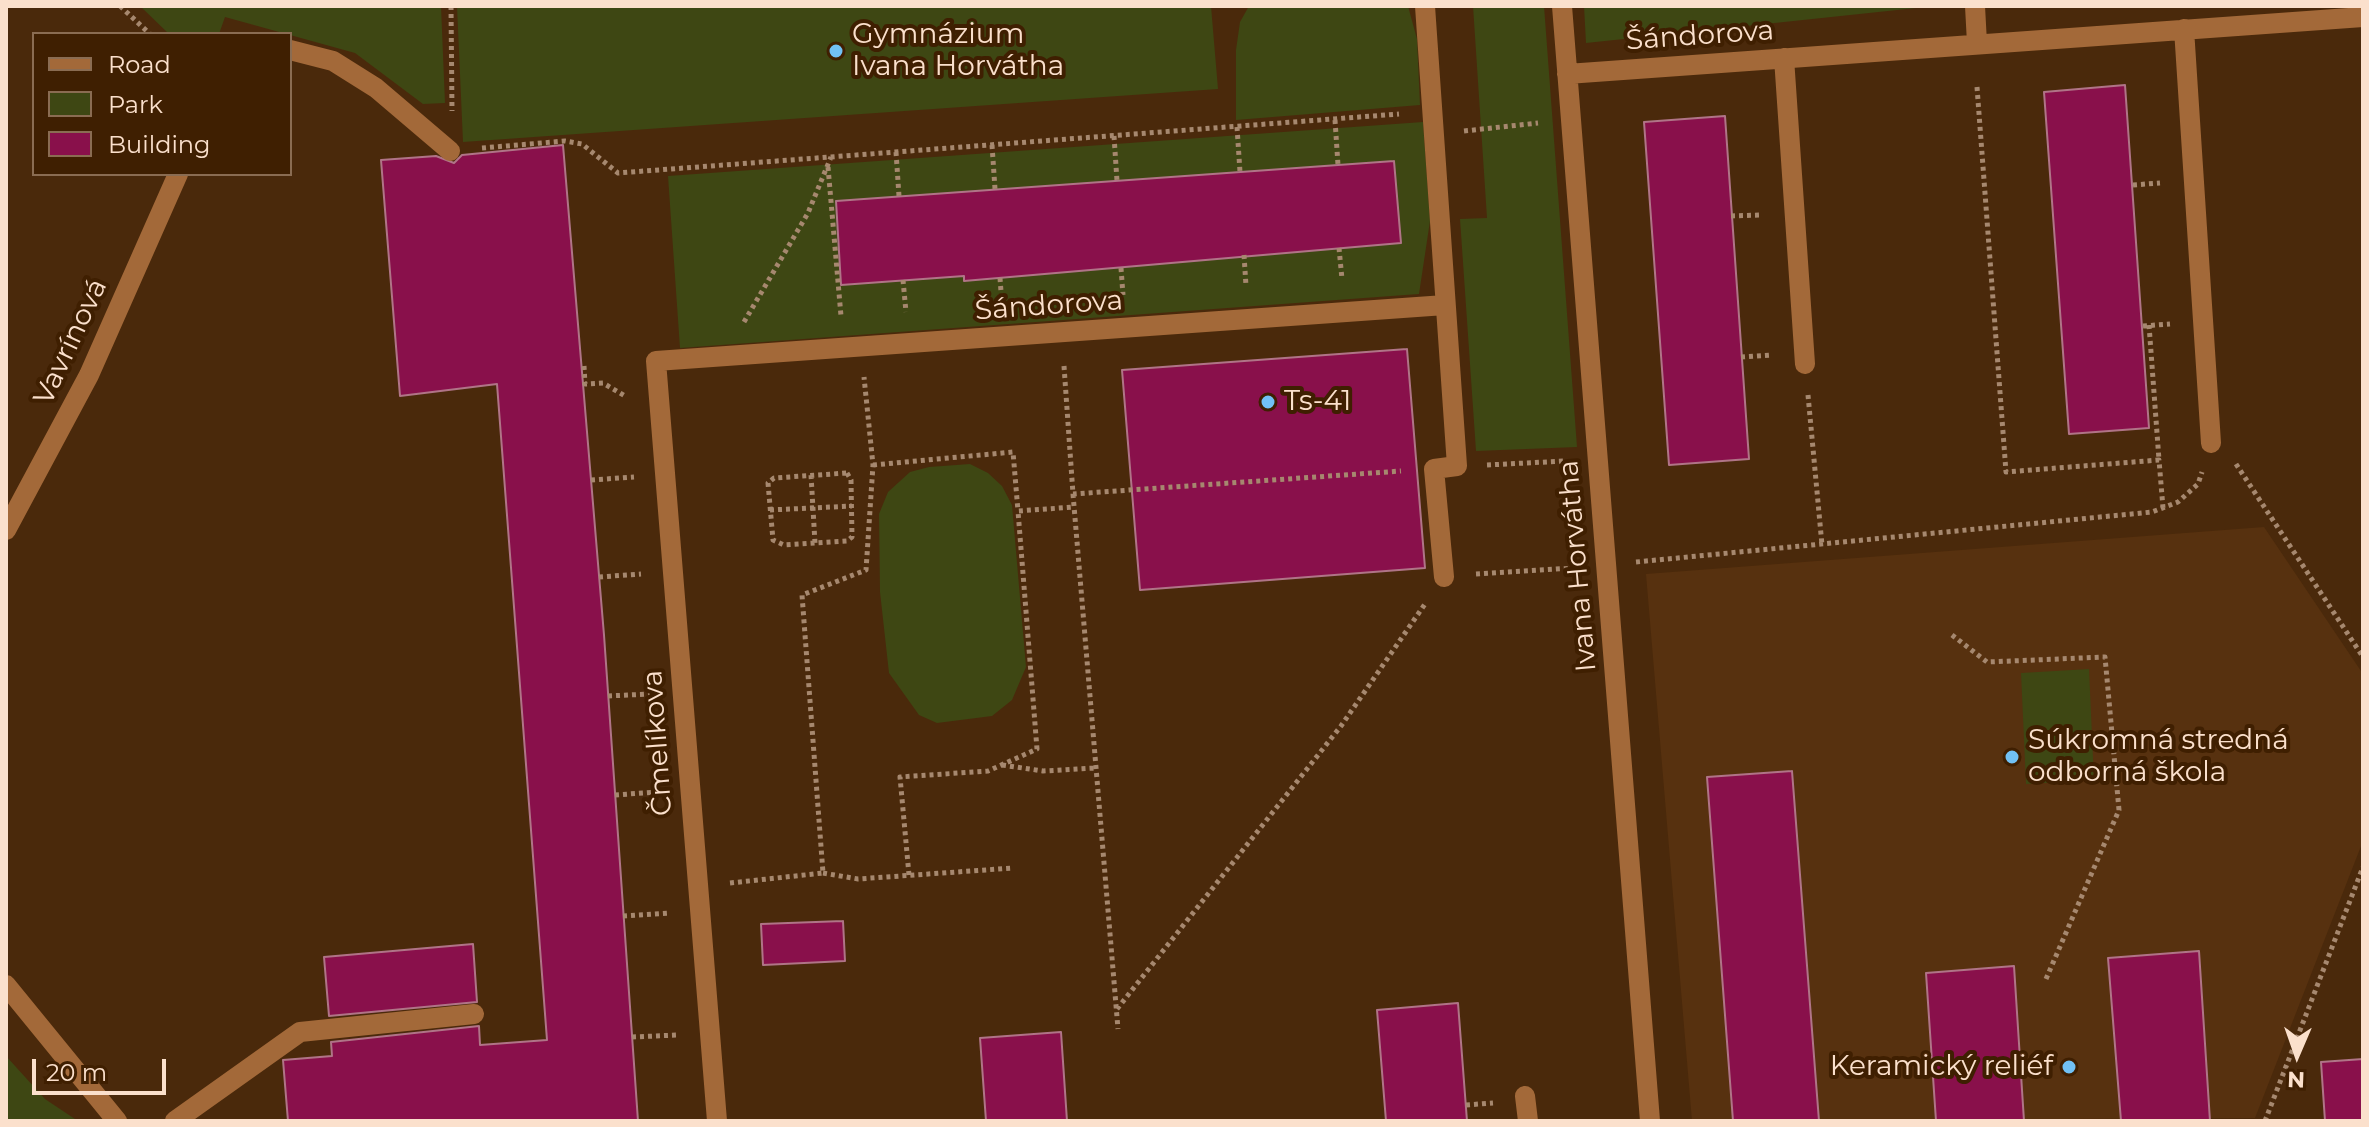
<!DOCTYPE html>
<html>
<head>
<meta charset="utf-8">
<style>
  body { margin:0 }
  #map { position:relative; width:2369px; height:1127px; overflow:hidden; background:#4a290b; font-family:Montserrat,sans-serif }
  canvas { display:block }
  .frame { position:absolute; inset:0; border:8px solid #fbe0cc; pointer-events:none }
  .legend { position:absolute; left:32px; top:32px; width:260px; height:144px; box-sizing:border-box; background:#3f1f01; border:2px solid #8a6c52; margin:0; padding:10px 14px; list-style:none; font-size:24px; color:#fbe0cc }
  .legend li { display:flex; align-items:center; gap:16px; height:40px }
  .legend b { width:40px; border:2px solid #8a6c52 }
  .north { position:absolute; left:2257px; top:1015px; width:80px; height:80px; -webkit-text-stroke:6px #3f1f01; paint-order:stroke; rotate:182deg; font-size:22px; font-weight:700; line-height:32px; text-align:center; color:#fbe0cc }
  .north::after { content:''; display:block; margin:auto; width:28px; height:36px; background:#fbe0cc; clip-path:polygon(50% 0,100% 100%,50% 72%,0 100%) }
  .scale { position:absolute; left:32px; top:1059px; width:134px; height:36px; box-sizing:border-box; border:4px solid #fbe0cc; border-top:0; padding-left:10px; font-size:24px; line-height:28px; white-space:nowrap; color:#fbe0cc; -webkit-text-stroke:6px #3f1f01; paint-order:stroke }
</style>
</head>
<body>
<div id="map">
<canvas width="2369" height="1127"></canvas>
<div class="frame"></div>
<ul class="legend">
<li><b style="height:10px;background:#a36939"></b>Road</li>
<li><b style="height:22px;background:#3e4713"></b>Park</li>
<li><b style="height:22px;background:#89104b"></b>Building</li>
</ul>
<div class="north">N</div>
<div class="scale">20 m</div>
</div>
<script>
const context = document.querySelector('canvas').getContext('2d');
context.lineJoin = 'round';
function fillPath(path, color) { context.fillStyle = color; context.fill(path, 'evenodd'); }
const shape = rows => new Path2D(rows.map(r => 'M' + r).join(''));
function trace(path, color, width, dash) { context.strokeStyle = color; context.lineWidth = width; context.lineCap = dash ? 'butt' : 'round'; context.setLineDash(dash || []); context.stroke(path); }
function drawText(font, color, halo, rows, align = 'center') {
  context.font = font + ' Montserrat,sans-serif'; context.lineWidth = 8; context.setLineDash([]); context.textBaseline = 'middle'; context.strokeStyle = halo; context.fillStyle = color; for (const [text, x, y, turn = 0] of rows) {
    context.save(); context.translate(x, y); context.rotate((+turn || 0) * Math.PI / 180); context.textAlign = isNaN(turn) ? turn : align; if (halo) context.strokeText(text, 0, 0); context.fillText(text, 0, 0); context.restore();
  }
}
fillPath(shape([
  [2264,527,2363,674,2363,841,2255,1118,1692,1121,1646,574]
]), '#57310f');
fillPath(shape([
  [140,6,441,6,445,103,423,104,355,53,225,17,219,34,169,34],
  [457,6,1211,6,1218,89,463,142],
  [1249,6,1408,6,1417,39,1420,105,1236,120,1236,50,1240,22],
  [1473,6,1544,6,1577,447,1476,451,1460,219,1487,218],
  [1584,6,1935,6,1586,43],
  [1423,122,1430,221,1419,294,680,348,668,176],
  [970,464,988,473,1002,486,1012,505,1026,667,1012,700,992,716,937,723,919,715,889,673,880,592,879,514,888,492,910,472,929,467],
  [2089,669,2094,780,2026,784,2021,673],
  [6,1056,45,1099,78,1121,6,1121]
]), '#3e4713');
const building = shape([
  [2125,85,2149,428,2069,434,2044,92,2125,85],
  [1725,116,1749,459,1669,465,1644,122,1725,116],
  [563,145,604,635,638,1121,288,1121,283,1060,332,1056,331,1042,479,1026,480,1045,547,1040,497,384,400,396,381,160,436,156,454,163,462,155,563,145],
  [1394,161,1401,243,964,281,964,276,841,285,836,201,1394,161],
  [1407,349,1425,568,1140,590,1122,370,1407,349],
  [1792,771,1819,1121,1733,1121,1707,777,1792,771],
  [843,921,845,961,763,965,761,924,843,921],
  [473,944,477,1002,329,1016,324,957,473,944],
  [2199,951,2210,1121,2121,1121,2108,958,2199,951],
  [2014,966,2024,1121,1936,1121,1926,973,2014,966],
  [1458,1003,1467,1121,1386,1121,1377,1010,1458,1003],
  [1061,1032,1067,1121,986,1121,980,1038,1061,1032],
  [2363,1059,2363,1121,2325,1121,2321,1062,2363,1059]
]);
fillPath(building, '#89104b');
trace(building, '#b07487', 2);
trace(shape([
  [120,6,150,34],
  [451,6,452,111],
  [1977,87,2006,472,2159,460,2163,508],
  [1335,120,1338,165],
  [1237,127,1240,172],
  [1464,131,1538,123],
  [1114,136,1117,181],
  [992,145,995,189],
  [482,148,565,141,582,144,618,173,1399,114],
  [896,152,899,196],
  [828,167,841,316],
  [2133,185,2160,183],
  [1731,216,1762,215],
  [1339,248,1342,279],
  [1244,255,1246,286],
  [1121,268,1123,295],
  [1000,278,1002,305],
  [903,280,906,312],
  [744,322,808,213,831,157],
  [2149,325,2159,460],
  [2143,326,2170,324],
  [1741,357,1771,355],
  [584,366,585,384,603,383,625,396],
  [1064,366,1073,494,1401,471],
  [1808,395,1822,545],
  [2236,464,2363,657],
  [873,465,1013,452,1018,511],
  [1487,465,1565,461],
  [847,473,851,480,852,537,847,541,784,545,773,540,768,483,774,478,847,473],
  [811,475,815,543],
  [591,480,634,477],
  [1073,494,1118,1029],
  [770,510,852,506],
  [1636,562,2152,512,2178,502,2198,484,2202,472],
  [1476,574,1574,568],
  [599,577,641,574],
  [1952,635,1987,662,2105,657,2119,810,2046,979],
  [608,696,650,694],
  [1002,765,1043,771,1096,768],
  [615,795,657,792],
  [823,873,858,879,1013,868],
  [909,875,900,777,988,771,1037,749,1018,511,1074,507],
  [730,883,823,873,802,595,866,570,873,465,864,377],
  [623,916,670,913],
  [1117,1009,1341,726,1425,604],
  [632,1037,678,1035],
  [1466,1105,1493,1103],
  [2265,1121,2363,867]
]), '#a6886f', 5, [4, 4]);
trace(shape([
  [1425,6,1457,466,1434,469,1444,577],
  [1562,6,1650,1121],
  [1975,6,1977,43],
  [2184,29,2211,443],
  [290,50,333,61,376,88,450,151],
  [1784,58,1805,364],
  [1567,74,2363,17],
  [6,530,89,375,178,174],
  [6,985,117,1121],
  [1525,1096,1528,1121],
  [175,1121,300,1032,474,1014],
  [717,1121,656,361,1445,305]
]), '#a36939', 20);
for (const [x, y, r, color] of [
  [836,51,8,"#71c1f5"],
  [1268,402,8,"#71c1f5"],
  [2012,757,8,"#71c1f5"],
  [2069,1067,8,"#71c1f5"]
]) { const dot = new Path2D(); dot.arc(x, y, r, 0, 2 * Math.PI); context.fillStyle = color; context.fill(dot); trace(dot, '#3f1f01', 3); }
drawText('28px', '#fbe0cc', '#3f1f01', [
  ["Gymnázium",852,35],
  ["Ivana Horvátha",852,67],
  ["Ts-41",1284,402],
  ["Súkromná stredná",2028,741],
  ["odborná škola",2028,773],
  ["Keramický reliéf",2053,1067,"right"]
], 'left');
drawText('28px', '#fbe0cc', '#3f1f01', [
  ["Šándorova",1700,36,-4],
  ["Šándorova",1049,306,-4],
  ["Vavrínová",71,342,-65],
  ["Ivana Horvátha",1578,566,-95],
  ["Čmelíkova",658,743,-94]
]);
</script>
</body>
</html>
